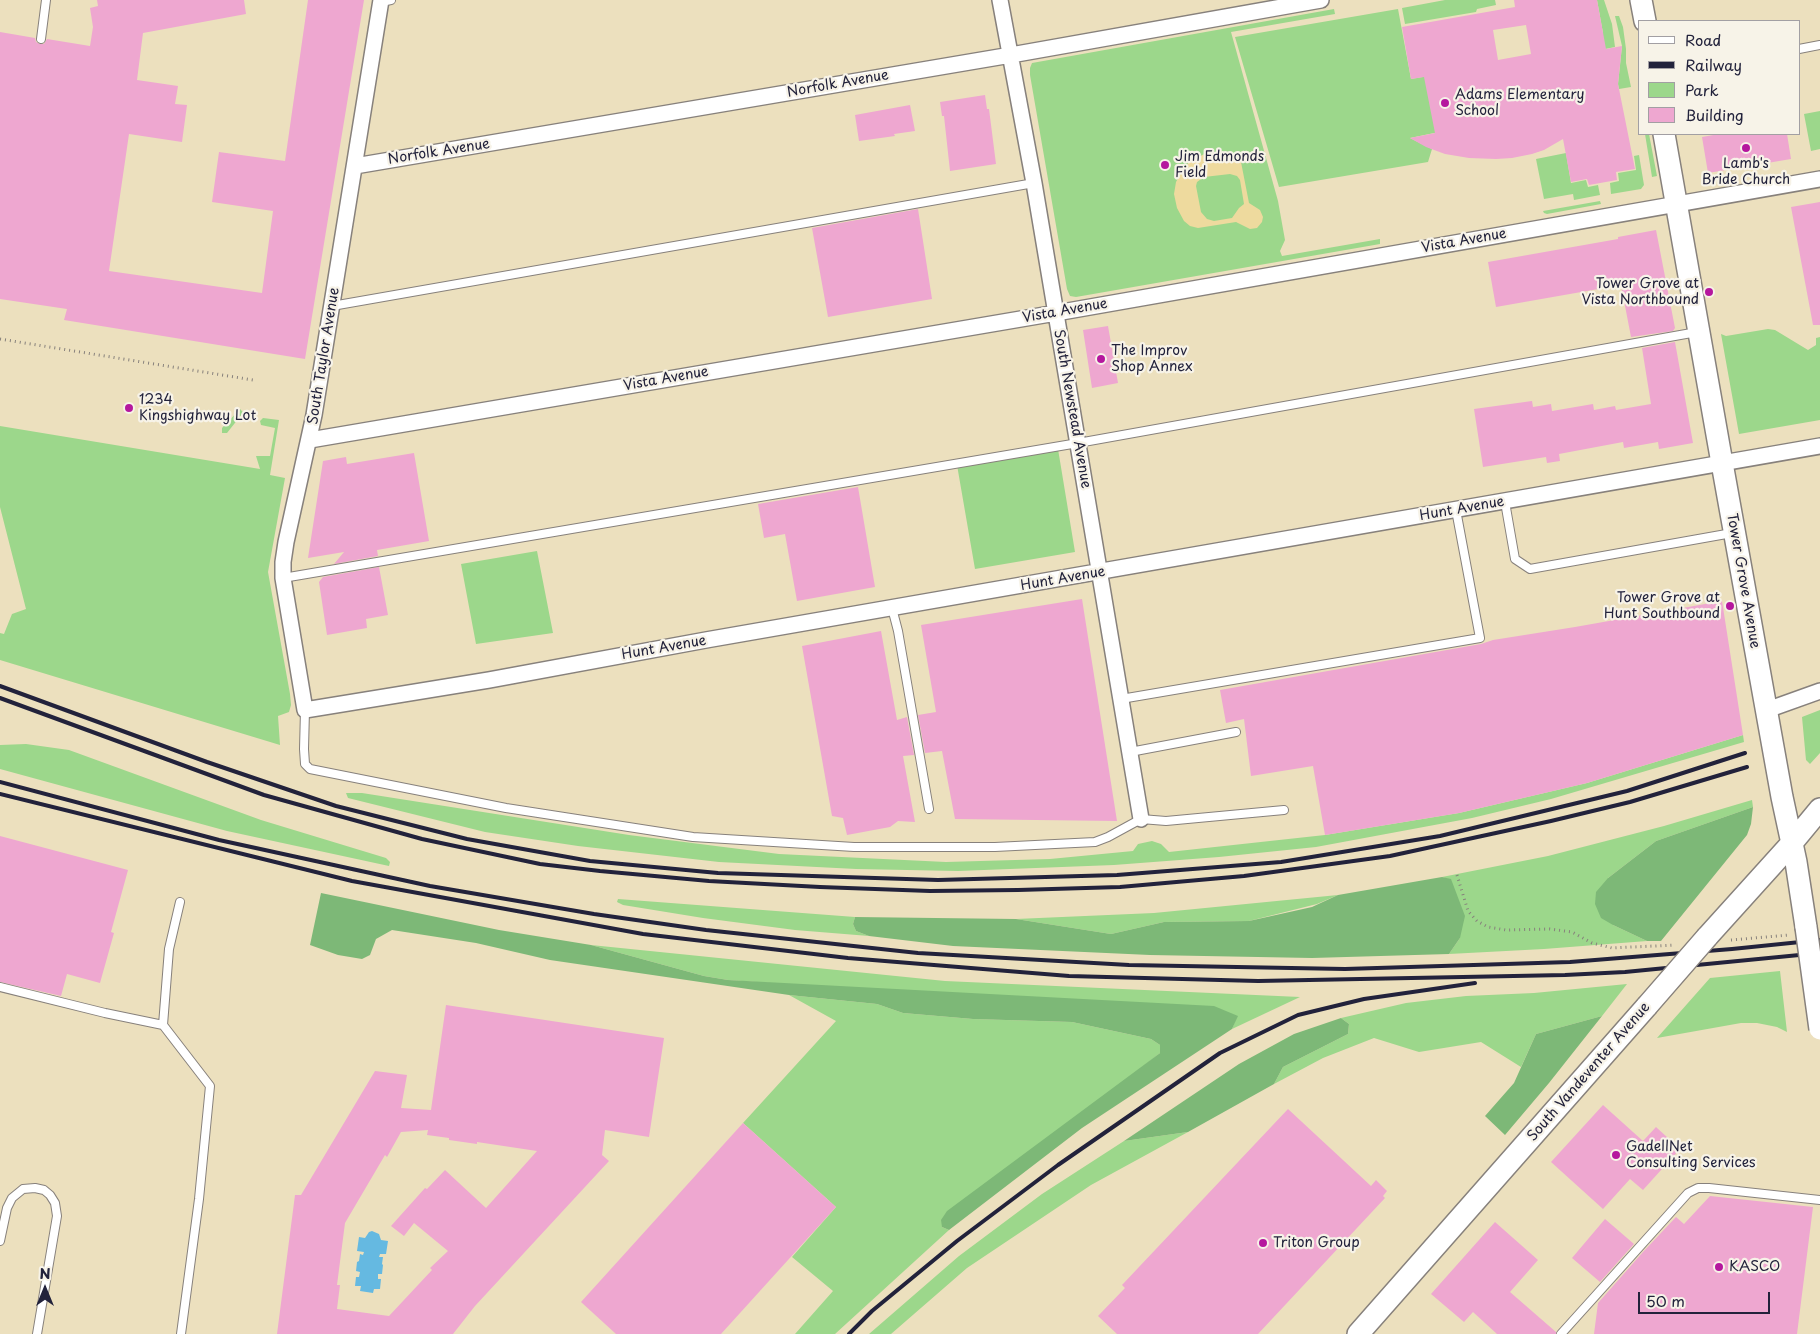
<!DOCTYPE html>
<html>
<head>
<meta charset="utf-8">
<style>
  body { margin:0 }
  #map { position:relative; width:1820px; height:1334px; overflow:hidden; background:#ece0be; font-family:"Playpen Sans",sans-serif }
  canvas { display:block }
  .legend { position:absolute; left:1638px; top:20px; width:162px; height:115px; box-sizing:border-box; background:#f7f3e8; border:1px solid #a29fa3; margin:0; padding:6px 9px; list-style:none; font-size:15px; color:#22223b }
  .legend li { display:flex; align-items:center; gap:10px; height:25px }
  .legend b { width:25px; border:1px solid #a29fa3 }
  .north { position:absolute; left:20px; top:1264px; width:50px; height:50px; -webkit-text-stroke:4px #f7f3e8; paint-order:stroke; rotate:0deg; font-size:14px; font-weight:700; line-height:20px; text-align:center; color:#22223b }
  .north::after { content:''; display:block; margin:auto; width:18px; height:22px; background:#22223b; clip-path:polygon(50% 0,100% 100%,50% 72%,0 100%) }
  .scale { position:absolute; left:1638px; top:1292px; width:132px; height:22px; box-sizing:border-box; border:2px solid #22223b; border-top:0; padding-left:6px; font-size:15px; line-height:18px; white-space:nowrap; color:#22223b; -webkit-text-stroke:4px #f7f3e8; paint-order:stroke }
</style>
</head>
<body>
<div id="map">
<canvas width="1820" height="1334"></canvas>
<ul class="legend">
<li><b style="height:6px;background:#fff"></b>Road</li>
<li><b style="height:6px;background:#22223b"></b>Railway</li>
<li><b style="height:14px;background:#9cd78b"></b>Park</li>
<li><b style="height:14px;background:#eea7d0"></b>Building</li>
</ul>
<div class="north">N</div>
<div class="scale">50 m</div>
</div>
<script>
const context = document.querySelector('canvas').getContext('2d');
context.lineJoin = 'round';
function fillPath(path, color) { context.fillStyle = color; context.fill(path, 'evenodd'); }
const shape = rows => new Path2D(rows.map(r => 'M' + r).join(''));
function trace(path, color, width, dash) { context.strokeStyle = color; context.lineWidth = width; context.lineCap = dash ? 'butt' : 'round'; context.setLineDash(dash || []); context.stroke(path); }
function drawText(font, color, halo, rows, align = 'center') {
  context.font = font + ' "Playpen Sans",sans-serif'; context.lineWidth = 4.5; context.setLineDash([]); context.textBaseline = 'middle'; context.strokeStyle = halo; context.fillStyle = color; for (const [text, x, y, turn = 0] of rows) {
    context.save(); context.translate(x, y); context.rotate((+turn || 0) * Math.PI / 180); context.textAlign = isNaN(turn) ? turn : align; if (halo) context.strokeText(text, 0, 0); context.fillText(text, 0, 0); context.restore();
  }
}
fillPath(shape([
  [1445,0,1495,0,1496,5,1477,9,1476,12,1405,24,1402,8],
  [1597,0,1604,0,1612,24,1615,47,1590,52,1597,34,1603,33],
  [1334,9,1335,14,1231,32,1278,201,1285,240,1280,251,1282,256,1380,239,1380,244,1076,297,1070,296,1067,289,1030,75,1030,68,1032,63],
  [1398,9,1411,79,1428,76,1439,132,1410,138,1432,149,1428,162,1279,187,1235,37],
  [1615,16,1619,16,1623,27,1626,49,1626,63,1631,87,1619,89,1618,84,1622,46],
  [1820,111,1820,149,1811,151,1804,114],
  [1645,134,1649,134,1657,176,1652,177],
  [1566,153,1571,183,1586,180,1588,187,1598,185,1600,195,1574,200,1573,194,1544,199,1536,159],
  [1639,155,1644,185,1641,189,1611,194,1610,183,1619,181,1618,173,1636,170,1634,156],
  [1600,201,1601,204,1547,214,1544,213,1543,211],
  [1768,329,1775,330,1808,350,1816,345,1816,338,1820,337,1820,420,1739,434,1721,334,1726,336],
  [240,409,243,412,242,414,227,433,222,433,222,428],
  [263,418,279,420,270,475,285,478,268,572,290,694,291,705,289,712,278,716,280,745,0,660,0,633,4,634,12,614,26,609,0,507,0,426,260,469,256,456,270,456,275,428,261,425,260,421],
  [1058,449,1075,552,975,569,957,465],
  [537,551,553,633,476,644,461,564],
  [1820,710,1820,753,1810,764,1806,760,1802,717],
  [1743,735,1744,742,1551,799,1472,818,1316,847,1219,857,1114,865,958,871,856,869,719,862,578,846,485,832,348,798,346,793,362,793,629,835,779,854,946,862,1050,859,1133,851,1138,844,1152,841,1161,844,1169,852,1325,835,1459,813,1587,783],
  [26,744,69,750,261,820,386,858,390,862,389,866,227,831,0,769,0,745],
  [1752,800,1753,807,1656,841,1608,878,1613,925,1647,941,1544,949,1449,954,1460,938,1451,880,1442,877,1548,856,1664,826],
  [1338,895,1317,904,1249,921,1164,922,1111,934,1016,919,1154,913],
  [618,899,855,917,853,924,856,931,869,936,795,930,703,918,623,905,617,902],
  [591,945,945,981,1300,997,1232,1029,1237,1016,728,980,704,976],
  [1780,971,1787,1032,1777,1027,1757,1023,1741,1023,1657,1038,1710,978],
  [1627,984,1602,1016,1536,1034,1521,1067,1481,1042,1419,1052,1374,1038,1323,1058,1274,1084,1283,1067,1348,1034,1349,1024,1341,1018,1406,1003,1466,996,1534,993],
  [789,995,877,1004,903,1013,973,1019,1072,1022,1151,1039,1160,1045,1160,1053,942,1227,949,1230,835,1334,795,1334,833,1291,792,1257,836,1207,743,1123,836,1021],
  [1188,1132,1091,1185,967,1268,891,1334,869,1334,959,1256,1042,1194,1124,1141]
]), '#9cd78b');
fillPath(shape([
  [1753,807,1751,824,1747,835,1661,941,1647,941,1613,925,1601,918,1595,904,1596,892,1608,878,1656,841],
  [1442,877,1451,879,1465,916,1460,938,1449,954,1312,958,1150,955,953,946,869,936,856,931,853,924,855,917,1016,919,1111,934,1164,922,1249,921,1312,907,1338,895],
  [321,893,499,930,591,945,704,976,728,980,1214,1006,1238,1016,1232,1029,1082,1128,949,1230,942,1227,941,1220,947,1211,1160,1053,1160,1045,1151,1039,1072,1022,973,1019,903,1013,877,1004,789,995,550,960,476,943,392,930,376,939,370,955,362,959,338,955,310,945],
  [1602,1016,1549,1083,1505,1135,1485,1116,1514,1083,1536,1034],
  [1341,1018,1349,1024,1348,1034,1283,1067,1274,1084,1188,1132,1124,1141,1239,1064,1294,1034]
]), '#7db877');
fillPath(shape([
  [1208,152,1230,154,1238,158,1241,162,1249,203,1260,210,1263,217,1262,222,1257,228,1250,229,1236,222,1198,228,1190,226,1184,221,1177,208,1174,194,1176,182,1182,171,1189,162],
  [1230,174,1237,176,1240,180,1244,204,1239,208,1232,218,1214,221,1207,219,1201,212,1196,186,1197,182,1204,177]
]), '#eeda9e');
fillPath(shape([
  [372,1231,379,1234,381,1240,388,1241,386,1254,380,1254,379,1257,383,1257,382,1264,383,1265,382,1274,378,1274,378,1279,381,1279,380,1289,374,1289,373,1293,360,1291,361,1286,355,1286,356,1277,359,1277,360,1272,356,1271,357,1262,359,1261,360,1254,363,1255,364,1252,357,1251,359,1237,365,1238,369,1232]
]), '#65b9e1');
fillPath(shape([
  [97,0,244,0,246,14,143,33,137,80,178,86,175,104,187,105,182,142,129,134,109,271,262,293,273,211,212,202,219,152,285,161,308,0,364,0,305,359,64,320,67,309,0,299,0,32,35,38,36,42,40,44,44,44,47,39,90,46,93,27,90,8,98,6],
  [1514,0,1597,0,1606,49,1622,46,1618,84,1635,169,1616,172,1617,180,1589,185,1587,179,1571,182,1563,139,1544,150,1532,154,1512,158,1496,159,1469,158,1445,154,1426,147,1410,138,1435,133,1424,77,1411,79,1402,27,1515,7],
  [1526,25,1531,54,1498,60,1493,30],
  [985,95,987,109,989,109,996,164,950,171,944,116,942,116,940,102],
  [910,105,915,131,894,134,895,136,859,141,855,115],
  [1719,134,1787,134,1791,159,1708,173,1702,137],
  [1820,202,1820,325,1813,325,1791,207],
  [918,209,932,299,828,317,812,228],
  [1656,230,1675,328,1673,331,1631,337,1621,285,1496,307,1488,262,1618,239,1618,237],
  [1108,326,1118,383,1092,388,1083,330],
  [1675,342,1693,443,1659,449,1658,442,1624,448,1623,442,1559,454,1560,461,1547,463,1546,457,1483,467,1474,409,1532,401,1533,407,1551,404,1552,411,1593,404,1594,410,1615,406,1616,410,1651,404,1642,348],
  [414,453,429,541,377,550,378,556,334,564,344,552,308,558,323,461,346,457,347,464],
  [858,487,875,587,797,601,785,534,764,538,758,504],
  [379,567,388,615,366,619,367,628,327,635,319,582,323,577],
  [1082,599,1117,821,955,819,942,751,925,753,918,715,936,712,921,625],
  [1722,601,1743,735,1587,783,1459,813,1325,835,1313,766,1251,776,1244,719,1226,723,1220,690,1481,644,1493,640,1575,627],
  [881,631,897,720,907,717,914,755,903,756,915,822,898,821,890,827,847,835,843,818,832,816,802,646],
  [0,836,128,870,111,932,114,933,100,983,67,974,61,996,0,982],
  [446,1005,664,1038,649,1137,605,1130,602,1155,609,1161,475,1306,453,1334,277,1334,295,1195,301,1195,375,1071,407,1075,401,1108,431,1110],
  [428,1130,427,1135,449,1138,449,1140,477,1144,477,1142,537,1151,486,1208,445,1170,427,1189,425,1188,391,1226,404,1236,414,1223,448,1251,430,1268,432,1270,389,1316,337,1309,340,1285,337,1285,345,1223,385,1155,387,1157,401,1132],
  [1603,1105,1643,1141,1656,1127,1680,1149,1643,1190,1630,1179,1603,1209,1551,1162],
  [1288,1109,1371,1186,1376,1180,1387,1191,1383,1196,1385,1198,1258,1334,1117,1334,1098,1316,1125,1288,1122,1285],
  [743,1123,836,1207,721,1334,616,1334,581,1302],
  [1710,1196,1813,1207,1797,1334,1594,1334,1598,1303,1643,1252,1676,1217,1684,1224],
  [1605,1219,1634,1244,1600,1282,1572,1258],
  [1495,1222,1538,1260,1510,1292,1556,1332,1556,1334,1497,1334,1473,1312,1464,1322,1431,1294]
]), '#eea7d0');
const lane = shape([
  [381,2,391,0],
  [41,39,46,0],
  [1799,49,1820,45],
  [332,306,1034,183],
  [1505,502,1515,559,1530,569,1732,533],
  [283,578,1078,443,1697,332],
  [892,608,898,631,929,809],
  [1121,699,1480,638,1456,510],
  [305,710,304,749,305,764,310,769,506,808,693,837,854,847,995,847,1095,842,1108,837,1141,819,1166,821,1284,810],
  [1130,752,1236,732],
  [0,987,105,1013,163,1025,210,1086,199,1199,181,1334],
  [163,1025,169,949,180,902],
  [0,1241,7,1208,12,1198,23,1189,35,1188,44,1190,50,1195,55,1203,57,1216,37,1334],
  [1561,1334,1688,1193,1698,1188,1709,1188,1820,1200]
]);
const street = shape([
  [381,0,314,415,286,542,283,562,283,578,305,710,489,680,706,640,1820,446],
  [1000,0,1034,183,1141,819],
  [355,166,1011,55,1321,0],
  [310,440,1056,313,1820,179],
  [1767,710,1820,691]
]);
const secondary = shape([
  [1641,0,1645,21],
  [1664,134,1722,463,1782,797,1796,862,1806,927],
  [1707,937,1791,844,1820,809],
  [1358,1334,1647,1006]
]);
trace(lane, '#87817c', 10);
trace(street, '#87817c', 18);
trace(secondary, '#87817c', 24);
trace(shape([
  [0,339,253,380],
  [1457,875,1468,911,1477,921,1488,927,1506,930,1550,929,1572,932,1592,943,1612,948,1675,945],
  [1731,940,1789,935]
]), '#87817c', 3, [1, 4]);
trace(lane, '#fff', 8);
trace(street, '#fff', 15);
trace(secondary, '#fff', 21);
trace(shape([
  [0,686,207,762,336,806,467,839,590,861,718,873,938,880,1117,875,1281,862,1440,836,1627,791,1745,753],
  [0,698,264,795,422,839,540,864,600,871,709,881,820,887,930,891,1018,890,1120,887,1244,876,1390,856,1551,821,1630,802,1747,767],
  [0,782,219,840,430,886,594,914,706,930,918,953,1129,965,1345,969,1570,962,1732,949,1820,940],
  [0,794,352,881,643,934,848,958,1069,976,1258,981,1565,975,1625,972,1820,953],
  [849,1334,872,1311,957,1241,1058,1165,1220,1053,1298,1015,1364,999,1475,983]
]), '#22223b', 4);
const secondaryBridge = shape([
  [1806,927,1820,1029],
  [1647,1006,1707,937]
]);
trace(secondaryBridge, '#87817c', 24, []);
trace(secondaryBridge, '#fff', 21);
for (const [x, y, r, color] of [
  [1445,103,5,"#b5179e"],
  [1746,148,5,"#b5179e"],
  [1165,165,5,"#b5179e"],
  [1709,292,5,"#b5179e"],
  [1101,359,5,"#b5179e"],
  [129,408,5,"#b5179e"],
  [1730,606,5,"#b5179e"],
  [1616,1155,5,"#b5179e"],
  [1263,1243,5,"#b5179e"],
  [1719,1267,5,"#b5179e"]
]) { const dot = new Path2D(); dot.arc(x, y, r, 0, 2 * Math.PI); context.fillStyle = color; context.fill(dot); trace(dot, '#f7f3e8', 2); }
drawText('14px', '#22223b', '#f7f3e8', [
  ["Norfolk Avenue",838,84,-10],
  ["Norfolk Avenue",439,152,-9],
  ["Vista Avenue",1464,241,-10],
  ["Vista Avenue",1065,311,-10],
  ["South Taylor Avenue",324,356,-81],
  ["Vista Avenue",666,379,-10],
  ["South Newstead Avenue",1072,409,80],
  ["Hunt Avenue",1462,509,-10],
  ["Hunt Avenue",1063,579,-10],
  ["Tower Grove Avenue",1743,581,80],
  ["Hunt Avenue",664,648,-10],
  ["South Vandeventer Avenue",1589,1072,-49]
]);
drawText('14px', '#22223b', '#f7f3e8', [
  ["Adams Elementary",1455,95],
  ["School",1455,111],
  ["Jim Edmonds",1175,157],
  ["Field",1175,173],
  ["Lamb's",1746,164,"center"],
  ["Bride Church",1746,180,"center"],
  ["Tower Grove at",1699,284,"right"],
  ["Vista Northbound",1699,300,"right"],
  ["The Improv",1111,351],
  ["Shop Annex",1111,367],
  ["1234",139,400],
  ["Kingshighway Lot",139,416],
  ["Tower Grove at",1720,598,"right"],
  ["Hunt Southbound",1720,614,"right"],
  ["GadellNet",1626,1147],
  ["Consulting Services",1626,1163],
  ["Triton Group",1273,1243],
  ["KASCO",1729,1267]
], 'left');
</script>
</body>
</html>
